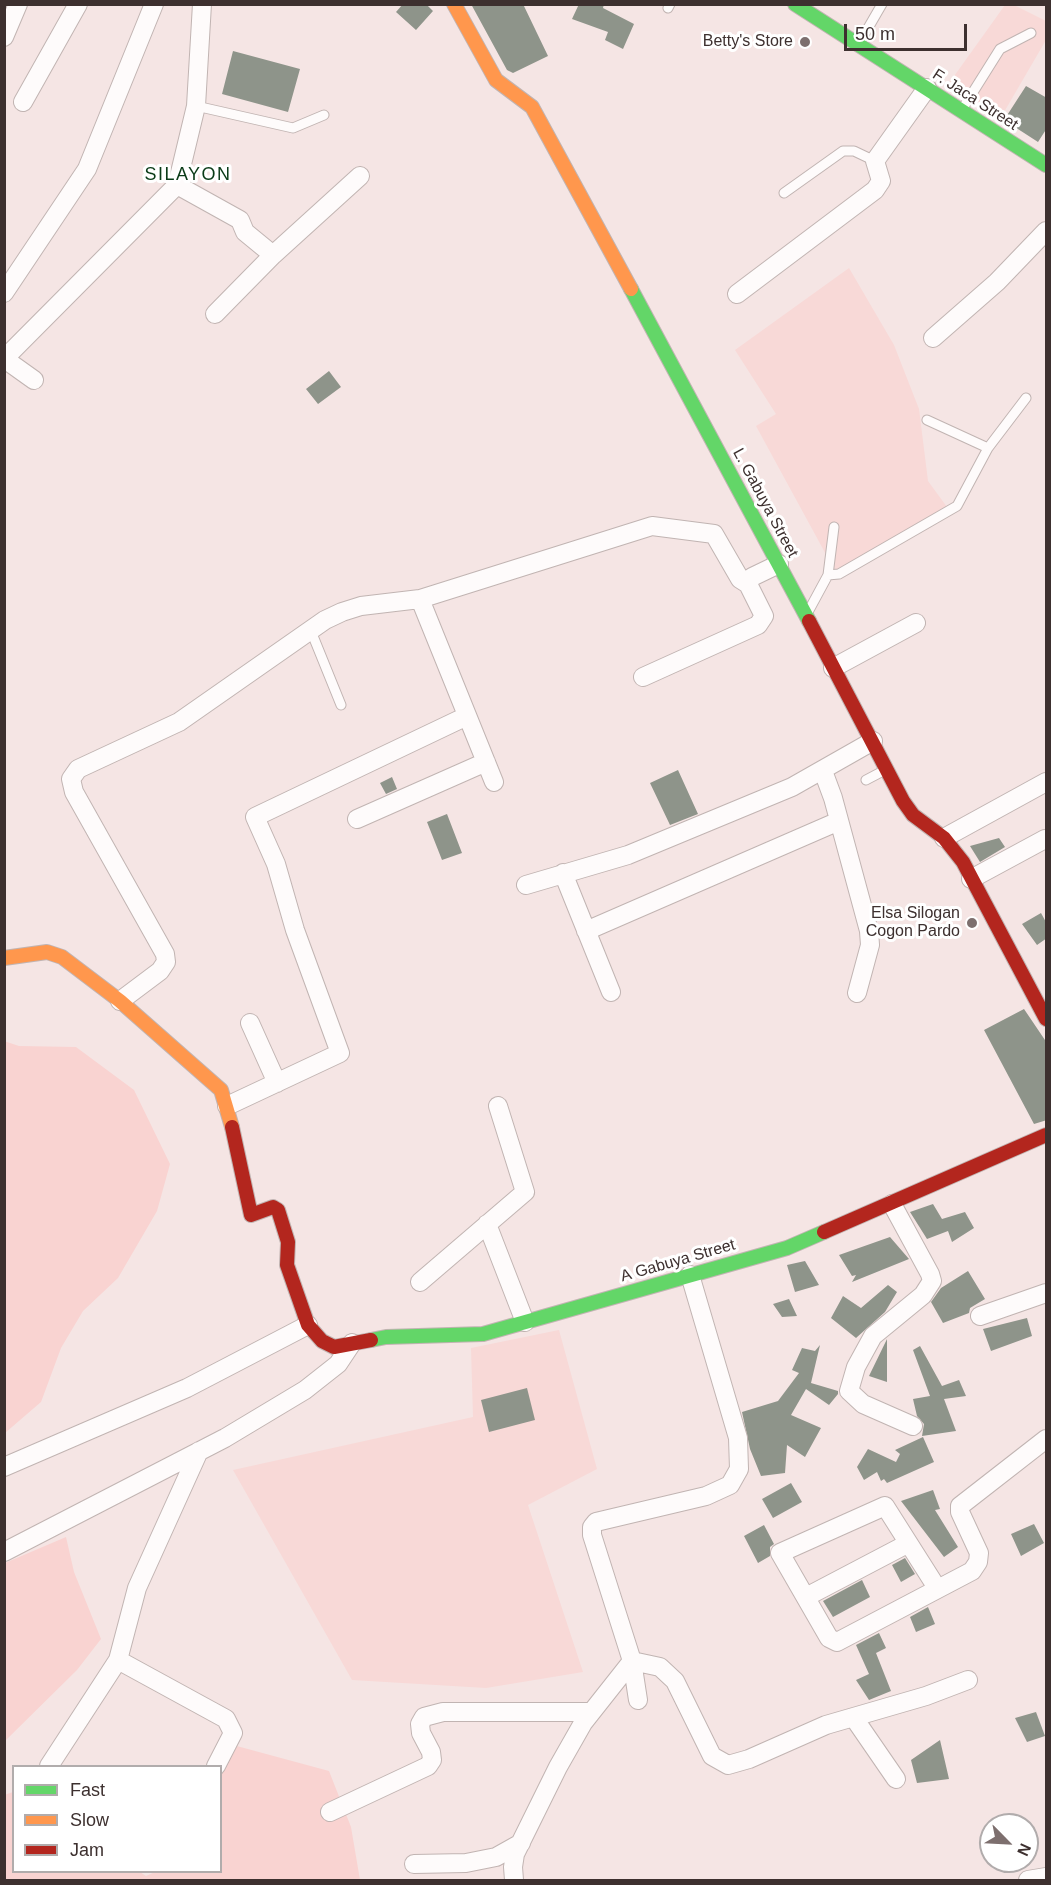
<!DOCTYPE html>
<html>
<head>
<meta charset="utf-8">
<style>
  body { margin:0 }
  #map { position:relative; width:1051px; height:1885px; overflow:hidden; background:#f5e5e4; font-family:Arial,sans-serif }
  canvas { display:block }
  .frame { position:absolute; inset:0; border:6px solid #3d302f; pointer-events:none }
  .legend { position:absolute; left:12px; top:1765px; width:210px; height:108px; box-sizing:border-box; background:#fff; border:2px solid #b1acac; margin:0; padding:8px 10px; list-style:none; font-size:18px; color:#3d302f }
  .legend li { display:flex; align-items:center; gap:12px; height:30px }
  .legend b { width:30px; border:2px solid #b1acac }
  .north { position:absolute; left:979px; top:1813px; width:60px; height:60px; box-sizing:border-box; background:#fff; border:2px solid #b1acac; border-radius:50%; rotate:114deg; font-size:16px; font-weight:700; line-height:24px; text-align:center; color:#3d302f }
  .north::after { content:''; display:block; margin:auto; width:21px; height:27px; background:#7d6f6e; clip-path:polygon(50% 0,100% 100%,50% 72%,0 100%) }
  .scale { position:absolute; left:844px; top:24px; width:123px; height:27px; box-sizing:border-box; border:3px solid #3d302f; border-top:0; padding-left:8px; font-size:18px; line-height:21px; white-space:nowrap; color:#3d302f; -webkit-text-stroke:4px #fff; paint-order:stroke }
</style>
</head>
<body>
<div id="map">
<canvas width="1051" height="1885"></canvas>
<div class="frame"></div>
<ul class="legend">
<li><b style="height:8px;background:#63d668"></b>Fast</li>
<li><b style="height:8px;background:#ff974d"></b>Slow</li>
<li><b style="height:8px;background:#b3261e"></b>Jam</li>
</ul>
<div class="north">N</div>
<div class="scale">50 m</div>
</div>
<script>
const context = document.querySelector('canvas').getContext('2d');
context.lineJoin = 'round';
function fillPath(path, color) { context.fillStyle = color; context.fill(path, 'evenodd'); }
const shape = rows => new Path2D(rows.map(r => 'M' + r).join(''));
function trace(path, color, width, dash) { context.strokeStyle = color; context.lineWidth = width; context.lineCap = dash ? 'butt' : 'round'; context.setLineDash(dash || []); context.stroke(path); }
function drawText(font, color, halo, rows, align = 'center') {
  context.font = font + ' Arial,sans-serif'; context.lineWidth = 6; context.setLineDash([]); context.textBaseline = 'middle'; context.strokeStyle = halo; context.fillStyle = color; for (const [text, x, y, turn = 0] of rows) {
    context.save(); context.translate(x, y); context.rotate((+turn || 0) * Math.PI / 180); context.textAlign = isNaN(turn) ? turn : align; if (halo) context.strokeText(text, 0, 0); context.fillText(text, 0, 0); context.restore();
  }
}
fillPath(shape([
  [1005,5,1014,5,1046,21,1046,40,1000,119,947,86],
  [849,268,894,345,919,409,928,481,947,507,835,571,756,426,776,414,735,350],
  [559,1330,597,1469,528,1505,583,1672,486,1688,352,1680,233,1470,473,1417,471,1348]
]), '#f8d9d7');
fillPath(shape([
  [4,1041,19,1046,76,1047,134,1090,170,1164,157,1211,118,1278,83,1311,61,1348,41,1402,5,1433],
  [66,1537,74,1572,101,1639,77,1670,5,1741,5,1563],
  [233,1745,329,1771,351,1827,360,1880,5,1880,4,1795,13,1792,14,1872,140,1872,146,1876,155,1872,220,1872,220,1766]
]), '#f9d3d1');
fillPath(shape([
  [403,4,426,4,433,11,416,30,396,12],
  [471,4,523,4,548,56,513,73,507,70],
  [579,4,604,4,603,8,634,24,623,49,605,40,608,32,572,19],
  [233,51,300,69,288,112,222,94],
  [1026,86,1047,98,1047,128,1038,142,1004,120],
  [329,371,341,387,318,404,306,389],
  [678,770,698,814,670,825,650,783],
  [392,777,397,789,386,794,380,783],
  [447,814,462,853,442,860,427,822],
  [999,838,1005,847,980,862,970,846],
  [1041,913,1047,924,1047,938,1037,945,1022,924],
  [1024,1009,1047,1043,1047,1120,1034,1124,984,1030],
  [933,1204,942,1219,965,1212,974,1228,952,1242,948,1231,927,1239,910,1212],
  [890,1237,909,1259,852,1282,856,1275,852,1276,839,1255],
  [805,1261,819,1285,795,1292,787,1265],
  [968,1271,985,1299,970,1308,969,1313,943,1323,931,1302,941,1288],
  [888,1285,897,1292,885,1312,856,1338,831,1318,843,1296,861,1308],
  [789,1299,797,1316,782,1317,773,1304],
  [1027,1318,1032,1336,991,1351,983,1329],
  [887,1339,887,1382,869,1376],
  [820,1345,811,1383,838,1391,838,1394,829,1405,806,1389,791,1415,821,1428,805,1457,787,1445,785,1473,761,1476,750,1449,742,1412,778,1401,799,1373,792,1370,802,1348,815,1351],
  [920,1346,942,1386,959,1380,966,1396,944,1399,956,1431,922,1436,924,1424,917,1416,913,1399,930,1396,913,1350],
  [527,1388,535,1420,489,1432,481,1400],
  [923,1437,934,1462,887,1483,884,1479,881,1481,877,1472,864,1480,857,1467,868,1449,896,1462,900,1454,895,1450],
  [791,1483,802,1502,773,1518,762,1499],
  [933,1490,940,1509,935,1510,958,1547,944,1557,901,1501],
  [1034,1524,1044,1543,1021,1556,1011,1534],
  [764,1525,774,1544,770,1547,770,1556,758,1563,744,1536],
  [905,1558,915,1574,901,1582,892,1565],
  [862,1580,870,1597,833,1617,823,1601],
  [928,1607,935,1624,916,1632,910,1617],
  [879,1633,886,1648,876,1653,891,1691,869,1700,856,1680,869,1674,856,1645],
  [1036,1712,1045,1736,1027,1742,1015,1718],
  [940,1740,949,1779,917,1783,911,1760]
]), '#8e948a');
const lane = shape([
  [668,8,670,4],
  [860,42,882,4],
  [196,106,293,128,324,115],
  [963,108,1000,49,1031,33],
  [784,193,843,151,854,151,875,161],
  [927,420,988,448],
  [828,575,839,574,957,506,988,448,1026,398],
  [808,612,828,575,834,527],
  [311,631,341,705],
  [866,780,885,770]
]);
const street = shape([
  [4,37,18,4],
  [23,102,78,4],
  [177,185,240,220,245,232,273,255],
  [4,293,87,169,154,4],
  [737,294,875,190,881,181,875,161,927,88],
  [215,314,273,255,360,176],
  [933,338,997,282,1046,231],
  [4,359,177,185,196,106,202,4],
  [6,360,34,380],
  [748,584,752,577,779,564],
  [420,599,494,782],
  [833,668,916,623],
  [823,771,833,798,869,931,870,945,857,993],
  [357,819,486,762],
  [944,838,1046,782],
  [563,873,611,992],
  [971,879,1045,839],
  [526,885,628,855,792,787,873,741],
  [586,931,839,821],
  [120,1001,160,971,166,962,165,954,74,792,71,779,78,769,179,722,325,620,342,612,361,606,420,599,652,526,714,534,740,579,748,584,764,616,758,625,643,677],
  [250,1023,277,1083],
  [227,1106,340,1053,295,930,276,864,255,817,467,716],
  [892,1204,930,1274,932,1281,923,1295,873,1336,856,1367,849,1391,863,1404,913,1426],
  [487,1224,525,1322],
  [420,1282,525,1192,498,1106],
  [980,1316,1046,1293],
  [4,1467,187,1388,308,1325],
  [4,1552,225,1438,305,1390,338,1364,352,1343],
  [937,1588,885,1506,780,1553,829,1638,837,1642,972,1571,978,1562,979,1553,960,1512,960,1506,1046,1439],
  [806,1597,907,1544],
  [118,1660,226,1719,233,1733,216,1766],
  [638,1700,632,1661,592,1535,592,1527,596,1522,706,1496,730,1485,739,1469,738,1438,690,1275],
  [854,1718,896,1779],
  [49,1766,118,1660,137,1588,199,1451],
  [330,1812,428,1766,432,1760,431,1752,421,1733,420,1724,424,1717,443,1712,591,1712],
  [414,1864,466,1863,496,1857,521,1843],
  [514,1880,513,1867,515,1854,558,1767,583,1723,632,1661,660,1667,675,1681,712,1756,728,1765,749,1759,826,1725,926,1696,968,1680],
  [1028,1880,1046,1877]
]);
const fast = shape([
  [795,4,1046,165],
  [631,289,809,621],
  [371,1340,386,1337,483,1334,787,1248,824,1232]
]);
const slow = shape([
  [454,4,496,80,532,107,631,289],
  [4,958,47,952,62,957,120,1001,221,1090,232,1127]
]);
const jam = shape([
  [809,621,903,801,913,815,944,838,963,862,1046,1019],
  [232,1127,251,1215,273,1207,278,1210,288,1242,287,1265,308,1325,322,1341,334,1347,371,1340],
  [824,1232,1046,1135]
]);
trace(lane, '#c1b4b2', 11);
trace(street, '#c1b4b2', 20);
trace(fast, '#c1b4b2', 16);
trace(slow, '#c1b4b2', 16);
trace(jam, '#c1b4b2', 16);
trace(lane, '#fefbfb', 9);
trace(street, '#fefbfb', 18);
trace(fast, '#63d668', 14);
trace(slow, '#ff974d', 14);
trace(jam, '#b3261e', 14);
for (const [x, y, r, color] of [
  [805,42,6,"#7d6f6e"],
  [972,923,6,"#7d6f6e"]
]) { const dot = new Path2D(); dot.arc(x, y, r, 0, 2 * Math.PI); context.fillStyle = color; context.fill(dot); trace(dot, '#fff', 2); }
drawText('16px', '#3d302f', '#fff', [
  ["Betty's Store",793,42],
  ["Elsa Silogan",960,914],
  ["Cogon Pardo",960,932]
], 'right');
drawText('16px', '#3d302f', '#fff', [
  ["F. Jaca Street",975,100,33],
  ["L. Gabuya Street",765,503,62],
  ["A Gabuya Street",678,1261,-16]
]);
context.letterSpacing = '1.5px';
drawText('18px', '#0a3b17', '#fff', [
  ["SILAYON",188,175]
]);
context.letterSpacing = '0px';
</script>
</body>
</html>
